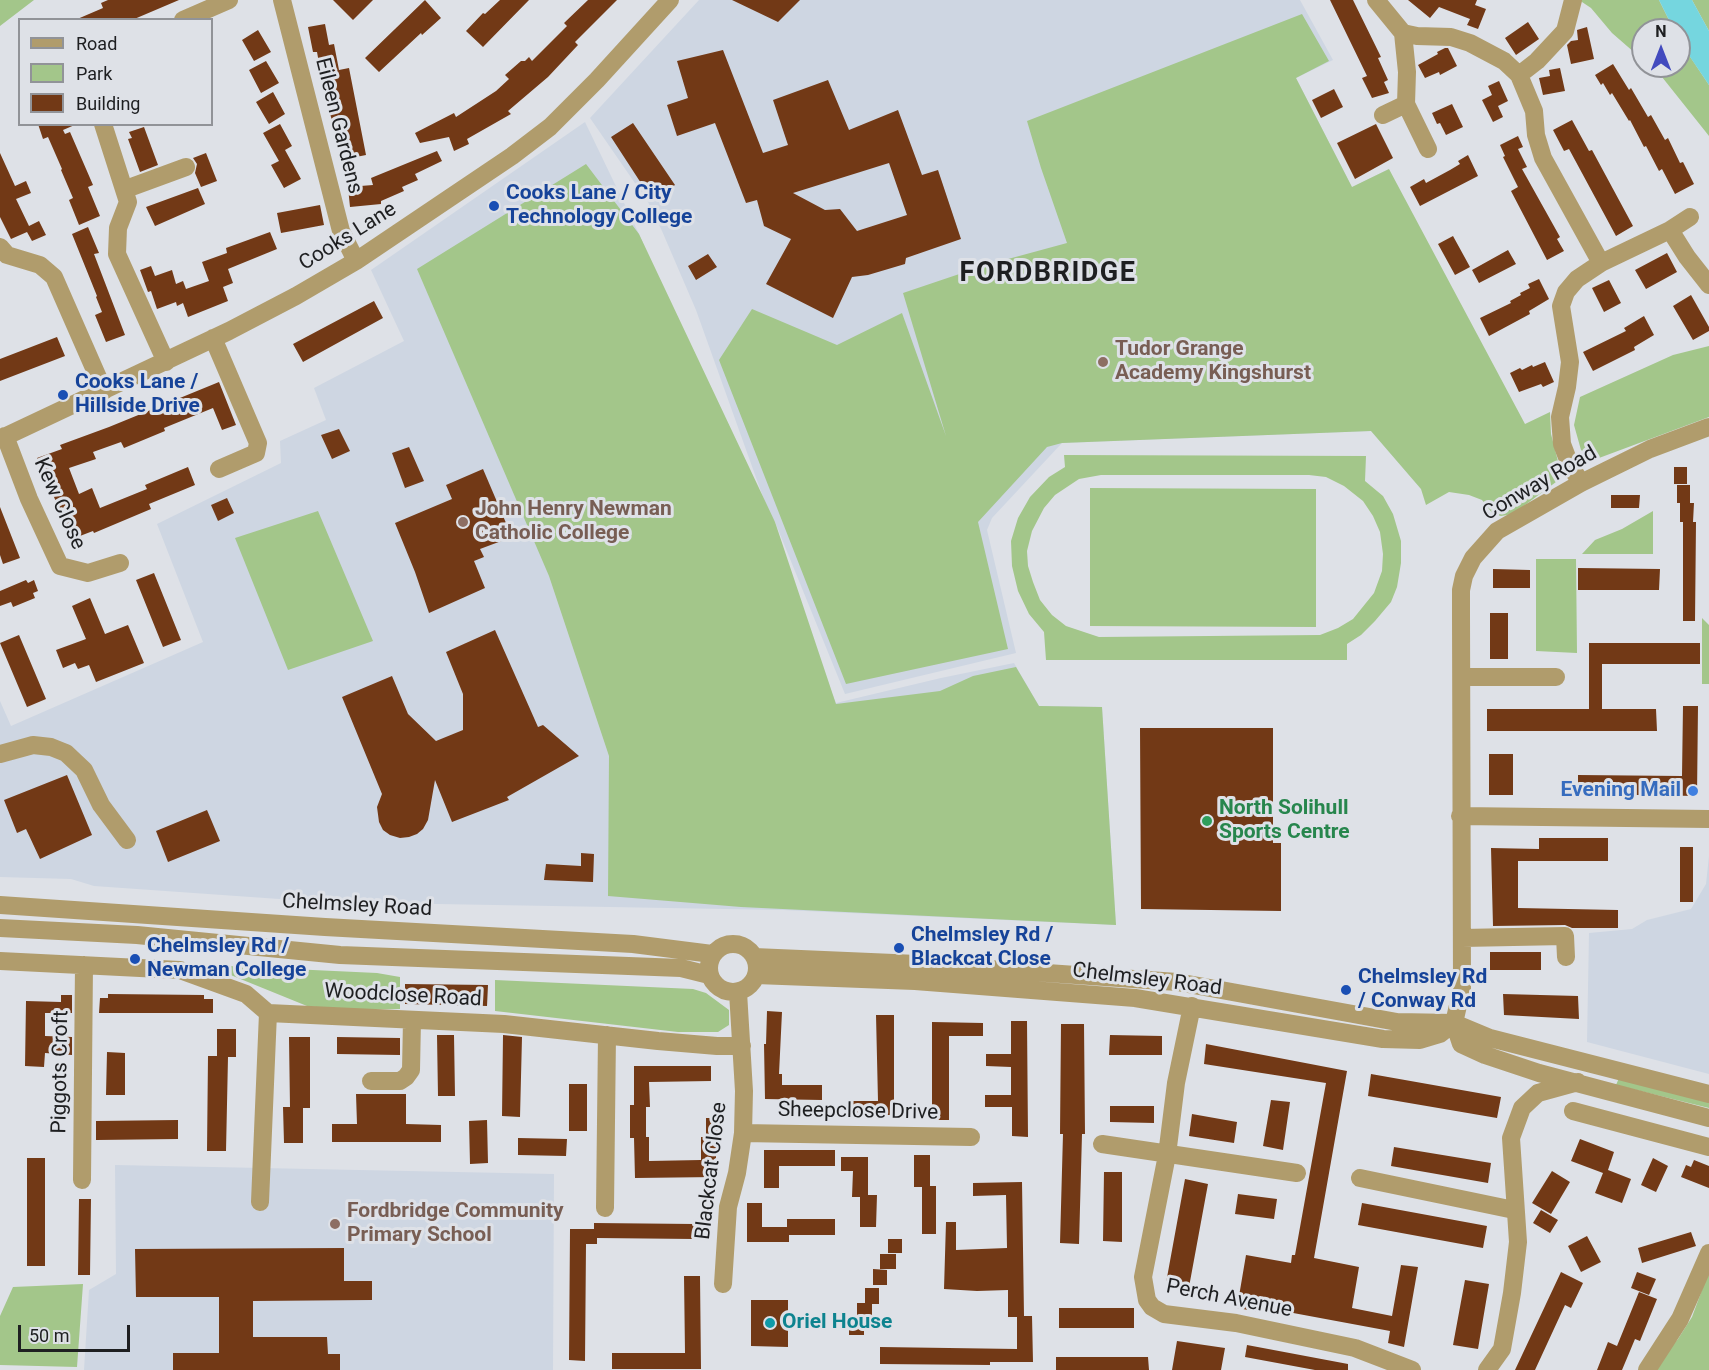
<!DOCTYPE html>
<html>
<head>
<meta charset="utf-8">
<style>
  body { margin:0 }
  #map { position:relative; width:1709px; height:1370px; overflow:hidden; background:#dee1e7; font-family:Roboto,sans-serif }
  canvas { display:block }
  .legend { position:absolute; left:18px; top:18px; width:195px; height:108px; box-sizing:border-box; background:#dee1e7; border:2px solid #919398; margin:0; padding:8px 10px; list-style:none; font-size:18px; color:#1e1f21 }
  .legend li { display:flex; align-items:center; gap:12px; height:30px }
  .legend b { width:30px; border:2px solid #919398 }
  .north { position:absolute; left:1631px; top:18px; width:60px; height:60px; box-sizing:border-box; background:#dee1e7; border:2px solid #919398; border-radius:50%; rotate:0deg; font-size:16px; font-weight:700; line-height:24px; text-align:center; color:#1e1f21 }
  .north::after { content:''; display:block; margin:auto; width:21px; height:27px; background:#424abe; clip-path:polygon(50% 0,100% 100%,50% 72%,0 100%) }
  .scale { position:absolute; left:18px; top:1325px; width:112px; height:27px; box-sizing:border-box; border:3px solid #1e1f21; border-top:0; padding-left:8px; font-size:18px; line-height:21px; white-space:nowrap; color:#1e1f21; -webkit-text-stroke:4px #dee1e7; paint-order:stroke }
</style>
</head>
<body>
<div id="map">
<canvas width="1709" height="1370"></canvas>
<ul class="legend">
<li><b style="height:8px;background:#b09c6c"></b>Road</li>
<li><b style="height:16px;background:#a3c68a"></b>Park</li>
<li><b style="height:16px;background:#723916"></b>Building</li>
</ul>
<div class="north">N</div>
<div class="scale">50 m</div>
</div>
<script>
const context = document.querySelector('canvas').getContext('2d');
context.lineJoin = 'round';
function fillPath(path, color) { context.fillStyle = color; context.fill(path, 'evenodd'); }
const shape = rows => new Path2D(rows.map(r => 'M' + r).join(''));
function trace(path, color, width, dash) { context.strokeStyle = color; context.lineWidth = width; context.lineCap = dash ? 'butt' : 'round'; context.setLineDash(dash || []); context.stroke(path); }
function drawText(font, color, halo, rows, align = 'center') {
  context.font = font + ' Roboto,sans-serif'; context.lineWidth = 6; context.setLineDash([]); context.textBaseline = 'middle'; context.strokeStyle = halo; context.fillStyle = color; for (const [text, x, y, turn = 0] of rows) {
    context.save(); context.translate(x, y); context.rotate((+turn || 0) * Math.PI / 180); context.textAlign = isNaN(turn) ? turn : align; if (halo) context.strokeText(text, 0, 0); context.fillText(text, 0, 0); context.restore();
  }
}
fillPath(shape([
  [699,0,1300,0,1333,60,1296,78,1352,187,1389,169,1421,489,1371,431,1062,443,992,518,987,530,1016,653,845,694,775,522,768,511,696,310,662,231,648,202,590,118],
  [585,122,639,234,770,532,799,615,836,703,941,678,1014,663,1039,706,1102,707,1116,925,783,910,322,902,94,886,71,879,0,877,0,701,11,726,203,642,157,524,281,463,280,441,326,420,314,388,404,341,371,270],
  [1709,856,1709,1074,1587,1042,1589,933,1632,929,1647,920,1691,909,1706,884],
  [115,1165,554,1174,553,1370,84,1370,89,1290,116,1274]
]), '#ced6e2');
fillPath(shape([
  [0,0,34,0,0,26],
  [1579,0,1659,0,1674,30,1643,30,1643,60,1612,33,1591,8],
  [1692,0,1709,0,1709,31,1698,11],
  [1302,14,1329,61,1296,78,1352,187,1389,169,1525,424,1550,412,1551,434,1561,473,1556,482,1513,514,1501,516,1493,514,1482,500,1469,495,1449,492,1426,505,1421,489,1371,431,1062,443,1047,447,978,522,1008,649,846,684,719,360,752,309,837,345,902,313,946,436,903,293,986,265,1067,243,1041,168,1027,121],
  [1679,40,1709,85,1709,136,1662,77,1649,66,1679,66],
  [586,164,639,234,775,522,836,704,940,691,973,676,1016,667,1039,706,1102,707,1116,925,741,907,608,896,609,756,549,576,417,269],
  [1709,346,1709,417,1599,458,1590,457,1581,450,1574,425,1580,397,1673,355],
  [1064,455,1366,456,1365,481,1383,496,1393,514,1401,541,1401,563,1397,587,1391,602,1375,621,1361,635,1347,644,1347,660,1046,660,1044,632,1029,614,1018,591,1012,566,1011,541,1018,518,1030,497,1049,477,1065,467],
  [1101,475,1309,475,1326,477,1344,486,1363,501,1373,516,1380,532,1383,554,1382,571,1374,593,1353,619,1338,628,1320,635,1099,637,1066,626,1052,615,1040,600,1033,582,1028,566,1027,551,1032,531,1044,508,1055,495,1079,479],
  [1090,488,1316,489,1316,627,1090,626],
  [318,511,373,641,288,670,235,538],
  [1653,511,1653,554,1582,554,1595,540,1622,529],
  [1536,559,1576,559,1577,653,1536,651],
  [1702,618,1709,625,1709,684,1702,684],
  [206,965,377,973,400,977,400,1009,345,1010,307,1006],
  [495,980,693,989,706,993,729,1010,729,1025,718,1032,678,1032,495,1011],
  [1619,1078,1709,1101,1709,1108,1616,1085],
  [1709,1271,1709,1370,1654,1370,1662,1357,1678,1339,1692,1317],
  [83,1284,77,1367,0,1365,0,1316,13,1287]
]), '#a3c68a');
fillPath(shape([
  [1659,0,1692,0,1709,31,1709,85,1682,45,1679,40,1679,30,1674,30]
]), '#75d6df');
fillPath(shape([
  [108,0,179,0,132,20,75,20,103,8,101,3],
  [333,0,373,0,353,20],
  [425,0,441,18,422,35,421,33,379,72,365,58],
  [500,0,529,0,483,47,466,31,483,13,485,14],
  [588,0,617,0,575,42,578,45,548,77,508,111,511,114,467,139,469,144,454,151,449,137,420,143,415,133,454,113,456,117,496,91,509,79,505,75,521,61,525,61,529,57,532,61,567,26,564,23],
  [732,0,800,0,778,22],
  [1330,0,1353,0,1381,57,1378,58,1388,80,1384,82,1389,93,1372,98,1362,78,1367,76],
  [1408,0,1477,0,1475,5,1486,9,1478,29,1467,25,1470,19,1439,7,1430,18],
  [1528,22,1539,39,1516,55,1505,38],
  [325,24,329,45,334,44,339,70,349,68,366,155,341,160,335,129,326,102,317,52,313,52,308,27],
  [1587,27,1594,59,1571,64,1567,45,1571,41,1578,40,1577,30],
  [258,30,271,52,254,61,242,40],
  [1445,48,1448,48,1457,66,1440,75,1439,72,1425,78,1418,65,1438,54,1437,52],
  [723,50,763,153,788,145,773,100,828,80,849,130,898,110,922,175,938,170,961,239,906,258,905,264,868,275,852,277,833,318,766,284,791,239,764,226,757,200,746,203,715,123,677,136,667,105,688,98,677,61],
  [889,163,907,215,857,231,840,209,825,210,793,193],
  [266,61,279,83,261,93,249,70],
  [1613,64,1629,90,1631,88,1648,117,1651,115,1665,140,1668,138,1680,163,1683,162,1694,184,1675,194,1662,169,1659,171,1646,146,1644,147,1630,120,1629,121,1612,93,1610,95,1603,83,1601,85,1595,75],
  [1560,68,1565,91,1543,95,1539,78,1550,76,1549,70],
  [1499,81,1508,101,1498,106,1503,117,1493,122,1482,100,1492,95,1488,86],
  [1334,89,1343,107,1321,118,1312,100],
  [273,92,285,114,269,124,256,102],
  [1452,104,1463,127,1446,135,1440,123,1437,124,1432,113],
  [1572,120,1589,151,1592,150,1633,226,1616,236,1569,149,1564,151,1553,130],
  [633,123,675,185,652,200,611,137],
  [38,124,77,124,63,130,65,134,70,132,93,185,88,187,100,216,79,225,69,200,73,198,61,170,62,169,48,137,43,139],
  [280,124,292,146,285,150,301,179,284,188,271,165,279,161,263,133],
  [1376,124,1393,158,1355,179,1337,143],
  [144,127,158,165,140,172,128,139,132,138,129,132],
  [1518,136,1523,147,1518,149,1527,167,1522,169,1560,237,1557,239,1564,251,1547,260,1511,191,1518,187,1503,157,1505,156,1500,145],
  [437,151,442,161,415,174,418,180,402,187,404,191,381,201,381,204,350,207,348,187,373,185,371,178],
  [0,153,15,186,26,181,31,193,16,199,29,226,39,221,46,235,32,241,27,232,11,239,0,217],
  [206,153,217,181,201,187,195,173,197,164,193,158],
  [1468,155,1478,176,1420,206,1410,187,1424,179,1426,183,1450,170,1460,164,1458,161],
  [198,188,205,204,155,226,146,207],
  [320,205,324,225,281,233,277,213],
  [88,227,99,253,94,254,125,335,106,342,95,315,102,312,96,297,97,296,72,234],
  [270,232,277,249,228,269,233,283,223,287,228,301,188,317,183,303,177,306,176,302,157,309,151,291,148,292,140,270,151,266,155,276,172,270,176,284,183,281,186,289,209,281,202,262,227,253,226,248],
  [1453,236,1470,267,1455,275,1438,244],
  [1508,250,1516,264,1479,283,1472,270],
  [1667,253,1677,272,1646,289,1635,270],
  [708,254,717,267,696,280,688,266],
  [1539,279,1549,299,1529,311,1530,314,1489,336,1480,318,1511,303,1510,301,1521,295,1520,293,1530,288,1528,284],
  [1609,280,1621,303,1604,312,1592,288],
  [1691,295,1709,327,1709,331,1693,340,1673,306],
  [374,301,383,318,303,362,293,344],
  [1644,316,1654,335,1634,347,1635,350,1593,371,1583,352,1626,331,1624,328],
  [57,337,65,356,0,381,0,359],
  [1545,362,1554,382,1543,387,1541,384,1519,392,1510,373,1520,368,1522,370,1532,365,1533,367],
  [219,382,236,425,222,430,213,408,164,428,165,431,124,448,121,442,93,452,96,459,69,468,79,494,92,488,100,508,147,489,145,485,188,467,195,485,149,504,151,509,94,533,93,531,72,539,48,483,46,483,37,458,62,449,60,445,109,427],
  [339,429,350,451,332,459,321,435],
  [409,447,424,481,405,488,392,453],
  [1674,467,1687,467,1687,484,1674,484],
  [483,469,512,537,480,549,484,557,474,561,485,588,429,613,415,572,395,523,452,499,446,485],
  [1677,485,1690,485,1690,503,1694,503,1693,522,1696,522,1695,621,1683,621,1683,522,1680,522,1680,503,1677,503],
  [1611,495,1640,495,1639,508,1611,508],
  [227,498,234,513,218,521,211,505],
  [0,507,20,558,3,564,0,555],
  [1578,568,1660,569,1659,590,1578,590],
  [1493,569,1530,570,1530,588,1493,588],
  [154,573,181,640,163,647,136,580],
  [26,580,28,583,34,580,38,591,33,593,35,598,13,607,11,602,0,606,0,591],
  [90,598,105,634,128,625,144,663,96,682,89,665,78,669,75,663,63,668,56,650,86,639,72,606],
  [1490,613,1508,613,1508,659,1490,659],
  [495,630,538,727,543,725,579,756,507,797,509,800,452,822,435,780,428,820,423,829,417,834,409,837,400,838,390,835,383,830,379,822,377,807,382,794,342,697,392,676,408,714,436,741,463,730,463,694,446,652],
  [19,635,46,699,27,707,0,643],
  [1589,643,1700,643,1700,664,1602,664,1602,709,1656,709,1657,731,1487,731,1487,709,1589,709],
  [1683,706,1698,706,1697,796,1578,794,1578,775,1682,776],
  [1140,728,1273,728,1273,843,1281,843,1281,911,1141,909],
  [1489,754,1513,754,1513,795,1489,795],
  [67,775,92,835,40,859,26,829,17,833,4,800],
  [207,810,220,841,168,862,156,831],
  [1539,838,1608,838,1608,861,1518,861,1518,908,1618,910,1618,928,1572,928,1565,925,1493,926,1491,848,1539,849],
  [1680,847,1693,847,1693,902,1680,902],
  [581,853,594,854,593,882,544,880,546,864,581,866],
  [1490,952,1541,952,1541,970,1490,970],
  [405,984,488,985,487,1006,405,1004],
  [108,994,204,995,204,999,213,999,213,1013,99,1013,100,998,108,998],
  [1503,994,1578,996,1579,1019,1504,1015],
  [61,995,72,995,72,1013,45,1013,45,1036,72,1037,72,1055,45,1053,44,1067,25,1066,26,1001,61,1002],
  [767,1011,782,1012,779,1074,782,1074,782,1085,822,1085,822,1100,765,1099,764,1044,766,1044],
  [876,1015,894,1015,894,1115,849,1115,849,1101,878,1101],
  [1011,1021,1027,1021,1028,1137,1012,1136,1012,1107,985,1107,985,1095,1011,1095,1011,1067,986,1066,986,1054,1011,1054],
  [932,1022,983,1023,983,1036,949,1036,949,1120,932,1120],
  [1061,1024,1084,1024,1085,1134,1082,1134,1079,1244,1060,1243,1063,1134,1060,1134],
  [217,1029,236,1029,236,1057,228,1057,226,1151,207,1151,208,1056,217,1056],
  [437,1035,454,1035,455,1096,438,1096],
  [503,1035,522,1037,520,1117,502,1116],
  [1110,1035,1162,1036,1162,1055,1109,1055],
  [289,1037,310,1037,310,1108,303,1108,303,1143,284,1143,283,1107,290,1107],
  [337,1037,400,1038,400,1055,337,1054],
  [1206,1044,1347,1071,1314,1258,1359,1267,1352,1308,1392,1316,1401,1265,1418,1267,1404,1347,1388,1343,1390,1331,1261,1307,1260,1312,1237,1308,1246,1255,1291,1263,1292,1255,1295,1255,1326,1083,1204,1064],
  [107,1052,125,1053,125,1095,106,1095],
  [634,1066,711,1066,711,1081,649,1082,650,1107,646,1107,646,1137,649,1137,649,1161,701,1160,701,1137,706,1137,706,1118,721,1118,722,1138,716,1138,716,1177,635,1178,634,1138,630,1138,630,1105,634,1105],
  [1371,1074,1501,1097,1497,1118,1368,1096],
  [569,1084,587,1084,587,1131,569,1131],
  [356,1094,406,1094,406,1124,441,1125,441,1142,332,1142,332,1124,357,1124],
  [1271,1100,1290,1102,1283,1150,1263,1146],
  [1110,1106,1154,1106,1154,1123,1110,1122],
  [1192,1114,1237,1122,1234,1143,1189,1136],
  [178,1120,178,1139,96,1140,96,1121],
  [487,1120,488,1163,470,1164,469,1121],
  [518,1138,567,1139,566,1156,518,1155],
  [1580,1139,1614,1152,1608,1170,1631,1179,1622,1203,1595,1193,1603,1173,1571,1161],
  [1394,1147,1491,1163,1488,1183,1391,1166],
  [764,1150,835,1150,835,1166,779,1166,779,1188,764,1188],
  [914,1155,930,1155,930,1186,936,1186,936,1234,922,1234,922,1187,914,1187],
  [841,1157,868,1157,868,1195,877,1195,876,1227,860,1227,860,1197,852,1197,853,1171,841,1171],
  [27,1158,45,1158,45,1266,27,1266],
  [1653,1158,1668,1166,1656,1192,1641,1185],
  [1694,1160,1709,1166,1709,1188,1681,1177,1686,1165,1691,1167],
  [1552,1171,1570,1182,1551,1214,1532,1203],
  [1104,1172,1122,1172,1122,1242,1103,1241],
  [1185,1179,1208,1184,1189,1287,1166,1283],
  [1022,1182,1024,1316,1032,1316,1033,1362,990,1362,990,1365,880,1364,880,1347,1017,1349,1017,1317,1008,1317,1008,1290,977,1291,944,1289,946,1222,956,1222,956,1250,1007,1248,1006,1195,973,1196,973,1183],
  [1238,1194,1277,1199,1274,1219,1235,1214],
  [79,1199,91,1199,90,1275,78,1275],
  [747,1203,762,1203,762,1227,787,1227,787,1219,835,1219,835,1235,789,1235,789,1242,747,1242],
  [1362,1203,1487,1226,1483,1248,1358,1225],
  [1541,1210,1558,1220,1550,1233,1533,1223],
  [594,1223,694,1224,694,1239,597,1238,597,1244,586,1244,585,1361,569,1360,570,1229,594,1229],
  [1691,1232,1696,1246,1642,1263,1638,1248],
  [1587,1236,1601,1262,1581,1272,1568,1246],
  [888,1239,902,1239,902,1253,888,1253],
  [344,1248,344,1281,372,1281,372,1300,253,1301,253,1337,327,1337,328,1354,340,1354,340,1370,173,1370,173,1353,219,1353,219,1297,136,1297,135,1249],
  [880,1254,896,1254,896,1269,880,1269],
  [873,1269,887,1270,887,1285,873,1285],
  [1561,1272,1583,1283,1571,1308,1565,1305,1535,1370,1515,1370],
  [1637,1272,1656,1279,1649,1295,1631,1288],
  [684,1276,700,1276,701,1369,612,1369,612,1353,685,1353],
  [1465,1280,1489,1284,1478,1349,1453,1345],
  [865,1288,879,1288,879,1304,872,1304,872,1319,864,1319,864,1335,849,1335,849,1319,857,1319,857,1303,865,1303],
  [1639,1292,1657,1299,1640,1341,1635,1339,1622,1370,1597,1370,1608,1342,1617,1346],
  [751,1300,788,1300,788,1347,751,1346],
  [1059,1308,1134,1308,1134,1328,1059,1328],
  [1177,1341,1225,1348,1221,1370,1172,1370],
  [1247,1345,1348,1364,1348,1370,1315,1370,1245,1357],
  [1056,1357,1148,1357,1149,1370,1056,1370]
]), '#723916');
trace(shape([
  [282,0,341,231,356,261],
  [1376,0,1403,33,1407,72,1406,104,1428,149],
  [183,20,229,0],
  [1403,33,1417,36,1451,37,1470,43,1504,61,1519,75,1534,111,1536,135,1543,158,1601,263],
  [1519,75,1537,61,1565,31,1573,0],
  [1383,115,1406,104],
  [103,124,128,202,118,228,117,254,166,362],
  [126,189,186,167],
  [1670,230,1690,217],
  [0,247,7,255,40,265,54,277,104,391],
  [213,338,258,443,256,453,219,469],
  [5,436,29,499,60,566,88,573,120,563],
  [0,439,229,331,296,296,356,261,512,156,550,127,597,80,670,0],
  [1581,483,1570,465,1562,444,1560,417,1567,387,1570,362,1561,306,1566,292,1577,279,1601,263,1670,230,1687,257,1709,285],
  [1462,677,1556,677],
  [0,754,33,745,51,747,66,753,84,770,101,805,127,840],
  [1460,816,1709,819],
  [0,905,325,927,633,944,712,954],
  [0,928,137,935,340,955,681,968,709,975],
  [1462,938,1565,936,1566,957],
  '709 968a24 24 0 1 1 48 0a24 24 0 1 1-48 0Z',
  [754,957,917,964,1177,982,1397,1022,1454,1023,1490,1038,1709,1094],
  [0,961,180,970,246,994,268,1013,504,1024,658,1041,717,1046,742,1046],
  [756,975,915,981,1135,998,1383,1039,1420,1040,1440,1034,1454,1023],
  [1192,1006,1176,1083,1167,1155,1143,1277,1147,1300,1152,1307,1164,1314,1236,1323,1355,1348,1412,1370],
  [1454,1023,1462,988,1461,616,1461,590,1464,576,1473,558,1497,531,1581,483,1650,449,1709,427],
  [1454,1023,1461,1044,1485,1055,1539,1073,1709,1118],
  [371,1081,400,1081,406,1077,411,1070,412,1020],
  [1573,1111,1709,1147],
  [743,1133,971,1137],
  [1102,1144,1297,1173],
  [1360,1178,1514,1210],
  [82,1180,84,965],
  [260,1202,268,1013],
  [605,1208,607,1035],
  [723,1284,728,1207,737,1173,743,1133,744,1091,738,992],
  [1487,1370,1502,1349,1512,1293,1518,1242,1511,1138,1522,1108,1538,1093,1578,1082],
  [1647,1370,1680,1319,1709,1253]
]), '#b09c6c', 18);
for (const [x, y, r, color] of [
  [494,206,6,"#1a4fb4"],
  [1103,362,6,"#8d6e63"],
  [63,395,6,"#1a4fb4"],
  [463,522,6,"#8d6e63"],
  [1693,791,6,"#3f7fe0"],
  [1207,821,6,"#2e9e5b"],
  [899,948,6,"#1a4fb4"],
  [135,959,6,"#1a4fb4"],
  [1346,990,6,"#1a4fb4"],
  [335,1224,6,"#8d6e63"],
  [770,1323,6,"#0f9aa8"]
]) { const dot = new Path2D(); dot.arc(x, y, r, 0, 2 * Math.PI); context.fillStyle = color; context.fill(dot); trace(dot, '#dee1e7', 2); }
drawText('21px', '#1e1f21', '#dee1e7', [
  ["Eileen Gardens",338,126,76],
  ["Cooks Lane",348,237,-32],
  ["Conway Road",1540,484,-30],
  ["Kew Close",59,504,66],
  ["Chelmsley Road",357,906,3],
  ["Chelmsley Road",1147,980,7],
  ["Woodclose Road",403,996,3],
  ["Piggots Croft",61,1072,-89],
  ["Sheepclose Drive",858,1112,1],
  ["Blackcat Close",712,1171,-83],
  ["Perch Avenue",1229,1299,11]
]);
drawText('bold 21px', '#164399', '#dee1e7', [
  ["Cooks Lane / City",506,194],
  ["Technology College",506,218],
  ["Cooks Lane /",75,383],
  ["Hillside Drive",75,407],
  ["Chelmsley Rd /",911,936],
  ["Blackcat Close",911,960],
  ["Chelmsley Rd /",147,947],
  ["Newman College",147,971],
  ["Chelmsley Rd",1358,978],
  ["/ Conway Rd",1358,1002]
], 'left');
drawText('bold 21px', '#785e54', '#dee1e7', [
  ["Tudor Grange",1115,350],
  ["Academy Kingshurst",1115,374],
  ["John Henry Newman",475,510],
  ["Catholic College",475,534],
  ["Fordbridge Community",347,1212],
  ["Primary School",347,1236]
], 'left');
drawText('bold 21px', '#366cbe', '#dee1e7', [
  ["Evening Mail",1681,791]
], 'right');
drawText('bold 21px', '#27864d', '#dee1e7', [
  ["North Solihull",1219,809],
  ["Sports Centre",1219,833]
], 'left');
drawText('bold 21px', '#0d838f', '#dee1e7', [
  ["Oriel House",782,1323]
], 'left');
context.letterSpacing = '1.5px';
drawText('bold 27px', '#1e1f21', '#dee1e7', [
  ["FORDBRIDGE",1048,274]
]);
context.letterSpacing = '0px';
</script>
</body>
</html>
